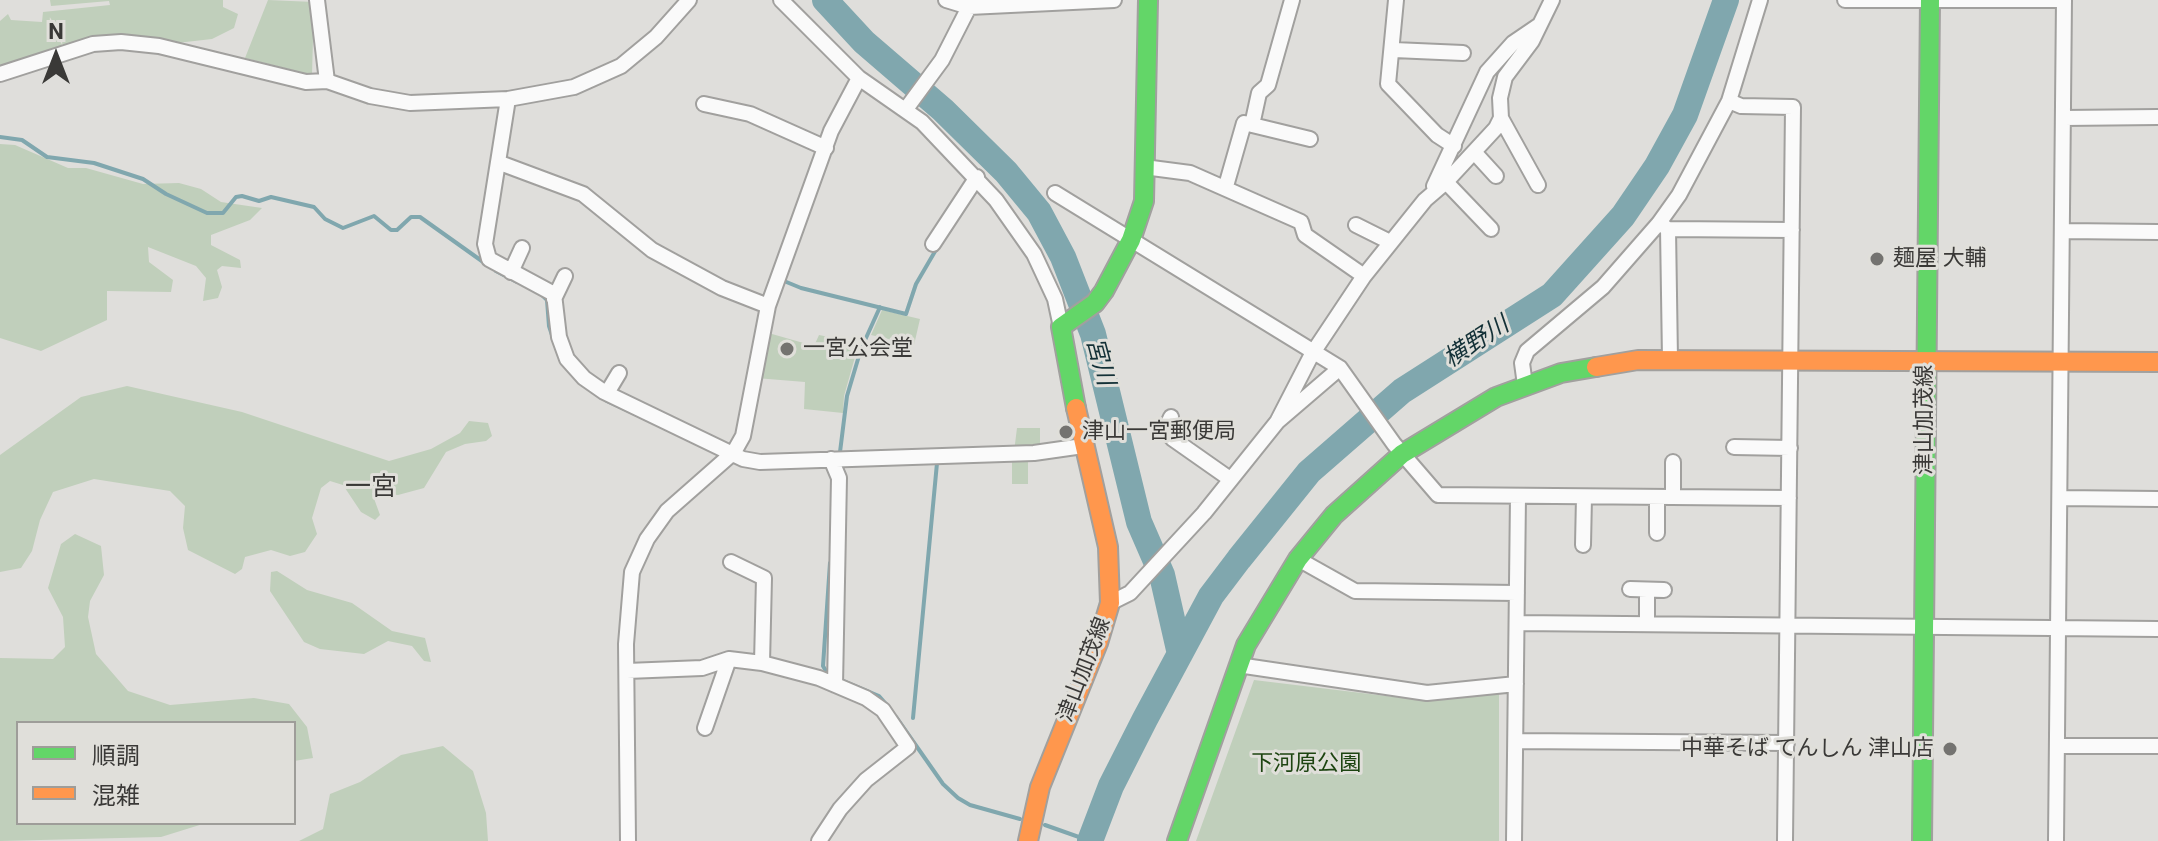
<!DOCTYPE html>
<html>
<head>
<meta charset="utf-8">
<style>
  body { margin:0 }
  #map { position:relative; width:2158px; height:841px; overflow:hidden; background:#dfdedb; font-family:Roboto,"Noto Sans JP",sans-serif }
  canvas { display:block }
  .legend { position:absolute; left:16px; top:721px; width:280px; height:104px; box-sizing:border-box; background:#e0dfda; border:2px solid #9e9d99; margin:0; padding:10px 14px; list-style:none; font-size:24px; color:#3a3937 }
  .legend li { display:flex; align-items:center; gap:16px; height:40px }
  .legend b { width:40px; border:2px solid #9e9d99 }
  .north { position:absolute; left:16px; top:16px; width:80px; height:80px; -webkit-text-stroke:6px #e0dfda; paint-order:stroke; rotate:0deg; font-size:22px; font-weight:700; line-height:32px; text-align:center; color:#3a3937 }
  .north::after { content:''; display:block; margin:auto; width:28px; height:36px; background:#3a3937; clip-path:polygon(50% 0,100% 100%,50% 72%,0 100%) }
</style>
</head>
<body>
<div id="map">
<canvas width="2158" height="841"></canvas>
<ul class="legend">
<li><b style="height:10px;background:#63d668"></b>順調</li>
<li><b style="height:10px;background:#ff974d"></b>混雑</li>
</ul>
<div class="north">N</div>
</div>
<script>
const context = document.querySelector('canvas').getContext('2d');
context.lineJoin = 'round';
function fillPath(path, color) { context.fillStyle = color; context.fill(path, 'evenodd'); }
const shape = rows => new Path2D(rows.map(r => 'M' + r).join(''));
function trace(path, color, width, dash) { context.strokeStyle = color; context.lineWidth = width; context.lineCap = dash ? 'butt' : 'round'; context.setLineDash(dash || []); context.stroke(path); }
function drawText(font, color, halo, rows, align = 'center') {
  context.font = font + ' Roboto,"Noto Sans JP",sans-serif'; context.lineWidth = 6; context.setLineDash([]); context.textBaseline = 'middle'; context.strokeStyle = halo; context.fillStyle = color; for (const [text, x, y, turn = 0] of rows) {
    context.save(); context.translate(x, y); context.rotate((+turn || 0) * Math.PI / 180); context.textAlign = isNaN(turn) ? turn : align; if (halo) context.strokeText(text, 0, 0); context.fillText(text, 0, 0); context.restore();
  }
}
fillPath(shape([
  [50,0,223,0,223,7,238,14,234,28,212,39,168,44,155,39,0,68,0,21,8,14,11,20,42,22,43,12,110,5,109,1,51,6],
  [268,0,314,2,312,75,245,58],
  [0,144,15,145,68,168,86,168,143,184,179,183,201,189,221,202,262,208,250,220,211,235,211,245,240,260,241,268,222,266,217,270,222,287,218,298,203,301,206,278,196,266,148,247,149,262,173,280,171,292,107,291,107,320,41,351,0,338],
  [882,310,920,319,914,345,871,335],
  [765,332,814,346,819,335,859,343,844,396,843,413,804,409,805,382,756,378],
  [127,386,242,412,389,461,431,449,460,433,469,421,488,423,492,436,486,441,465,444,446,452,424,488,398,495,372,493,380,515,375,520,361,512,343,485,330,481,321,488,312,518,317,534,305,552,290,556,271,550,245,557,242,569,235,574,188,550,183,528,185,506,170,491,94,479,53,492,40,520,32,551,21,568,0,572,0,455,81,397],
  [1017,428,1040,428,1040,451,1014,452],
  [1028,458,1028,484,1012,484,1012,459],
  [75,534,101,546,104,575,90,601,88,617,96,654,128,691,170,705,254,698,289,704,307,727,313,758,294,761,294,723,18,723,18,823,206,823,161,837,0,841,0,658,53,659,65,647,63,617,48,588,61,544],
  [277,571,307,590,352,603,392,631,425,638,431,662,424,661,412,646,388,641,364,654,320,649,304,642,270,591,271,572],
  [1254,680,1428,701,1499,693,1499,841,1196,841],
  [443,746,473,771,486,813,488,841,299,841,323,829,330,794,360,782,401,755]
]), '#c0cfbb');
trace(shape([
  [0,137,22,140,47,157,94,163,143,179,166,194,207,213,223,213,236,197,242,196,259,201,271,197,314,207,325,219,343,228,374,216,391,230,397,230,411,217,420,217,486,264],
  [496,271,517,282],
  [785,277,784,281,801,288,906,314,916,284,937,248],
  [542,295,547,300,549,326,557,350],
  [607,401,650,421],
  [840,452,847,396,861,349,880,307],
  [829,676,823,666,830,563],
  [841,680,879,696,886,704],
  [896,717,943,784,958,798,970,805,1020,819],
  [913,718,937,463],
  [1045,825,1090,841]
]), '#80a7ae', 4);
trace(shape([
  [825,0,864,42,943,110,1006,172,1039,212,1063,257,1093,334,1139,522,1162,575,1180,654],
  [1090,841,1111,786,1145,719,1211,596,1239,559,1309,472,1402,391,1552,295,1623,216,1657,166,1685,115,1726,0]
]), '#80a7ae', 26);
const street = shape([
  [317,0,327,81],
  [781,0,859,78,922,122,996,200,1034,254,1055,299,1061,327],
  [946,0,969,7],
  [1396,0,1388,84,1437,135,1454,146],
  [1845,0,2063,0],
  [1394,50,1463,53],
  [0,74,93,44,121,42,159,46,306,82,327,81,370,96,410,103,508,99,574,87,621,66,656,37,689,0],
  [508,99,485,244,489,259,554,294,559,337,567,359,584,378,604,392,743,459,760,462,1034,453,1083,446],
  [1729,101,1741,106,1793,107,1785,841],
  [704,104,750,114,826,148],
  [906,109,942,60,969,7,1114,0],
  [1501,118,1538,185],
  [2064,118,2158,117],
  [1252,125,1259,93,1268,85,1292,0],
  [1475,153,1496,176],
  [500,163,583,194,652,250,722,288,768,306],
  [1144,167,1190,173,1301,222,1305,235,1364,276],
  [1446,182,1491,229],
  [1226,186,1244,123,1310,139],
  [1434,186,1487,72,1513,43,1538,26],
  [1055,193,1340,368,1394,444,1438,495,1789,498],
  [1659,223,1668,229,1792,230],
  [1356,225,1390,242],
  [1668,229,1670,359],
  [2064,231,2158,232],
  [933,244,977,177],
  [511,272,522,248],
  [554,299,565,276],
  [1525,385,1522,363,1527,351,1603,287,1659,223,1679,195,1729,101,1760,0],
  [607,393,619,373],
  [1171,417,1165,430,1173,439,1230,479],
  [1277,422,1312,354,1364,276,1425,200,1446,182,1496,128,1501,118,1500,98,1505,77,1532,41,1552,0],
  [1734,447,1790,448],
  [831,459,839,478,835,685],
  [1673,497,1673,462],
  [2060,498,2158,499],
  [1657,533,1657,497],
  [1583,545,1584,497],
  [1298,559,1355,591,1517,593],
  [731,562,764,578,762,663],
  [1630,589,1664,590],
  [1647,590,1647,624],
  [1110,603,1130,593,1204,513,1277,422,1340,368],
  [1517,623,2158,629],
  [1238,665,1427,693,1516,684],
  [627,671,702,668,729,659,762,663,819,678,866,698,883,710,908,747,866,780,840,809,819,841],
  [705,728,729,659],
  [1516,741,1787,743],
  [2057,746,2158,746],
  [628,841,626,644,632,572,647,539,667,511,734,452,743,436,768,306,831,131,859,78],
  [1514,841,1518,496],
  [2056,841,2064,0]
]);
const fast = shape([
  [1076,408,1061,327,1095,303,1104,291,1131,240,1144,201,1148,0],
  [1177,841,1246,645,1298,559,1334,515,1402,454,1496,397,1561,373,1596,367],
  [1922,841,1930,0]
]);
const slow = shape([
  [1596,367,1638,360,2158,362],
  [1028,841,1040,787,1098,643,1110,603,1108,547,1076,408]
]);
trace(street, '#a1a09e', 18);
trace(fast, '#a1a09e', 22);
trace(slow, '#a1a09e', 22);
trace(street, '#fafafa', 14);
trace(fast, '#63d668', 18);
trace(slow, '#ff974d', 18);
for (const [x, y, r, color] of [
  [1877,259,8,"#747370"],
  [787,349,8,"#747370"],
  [1066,432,8,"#747370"],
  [1950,749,8,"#747370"]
]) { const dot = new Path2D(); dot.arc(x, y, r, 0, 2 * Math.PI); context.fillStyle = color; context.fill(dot); trace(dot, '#e0dfda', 3); }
drawText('22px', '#3a3937', '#e0dfda', [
  ["麺屋 大輔",1893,259],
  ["一宮公会堂",803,349],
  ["津山一宮郵便局",1082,432],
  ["中華そば てんしん 津山店",1934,749,"right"]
], 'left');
drawText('22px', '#3a3937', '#e0dfda', [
  ["津山加茂線",1925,420,-90],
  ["津山加茂線",1085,670,-69]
]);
drawText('22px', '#1d4411', '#e0dfda', [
  ["下河原公園",1306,764]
]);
drawText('italic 24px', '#143137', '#e0dfda', [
  ["横野川",1477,343,-33],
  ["宮川",1099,362,75]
]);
drawText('26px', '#3a3937', '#e0dfda', [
  ["一宮",371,488]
]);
</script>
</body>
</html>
